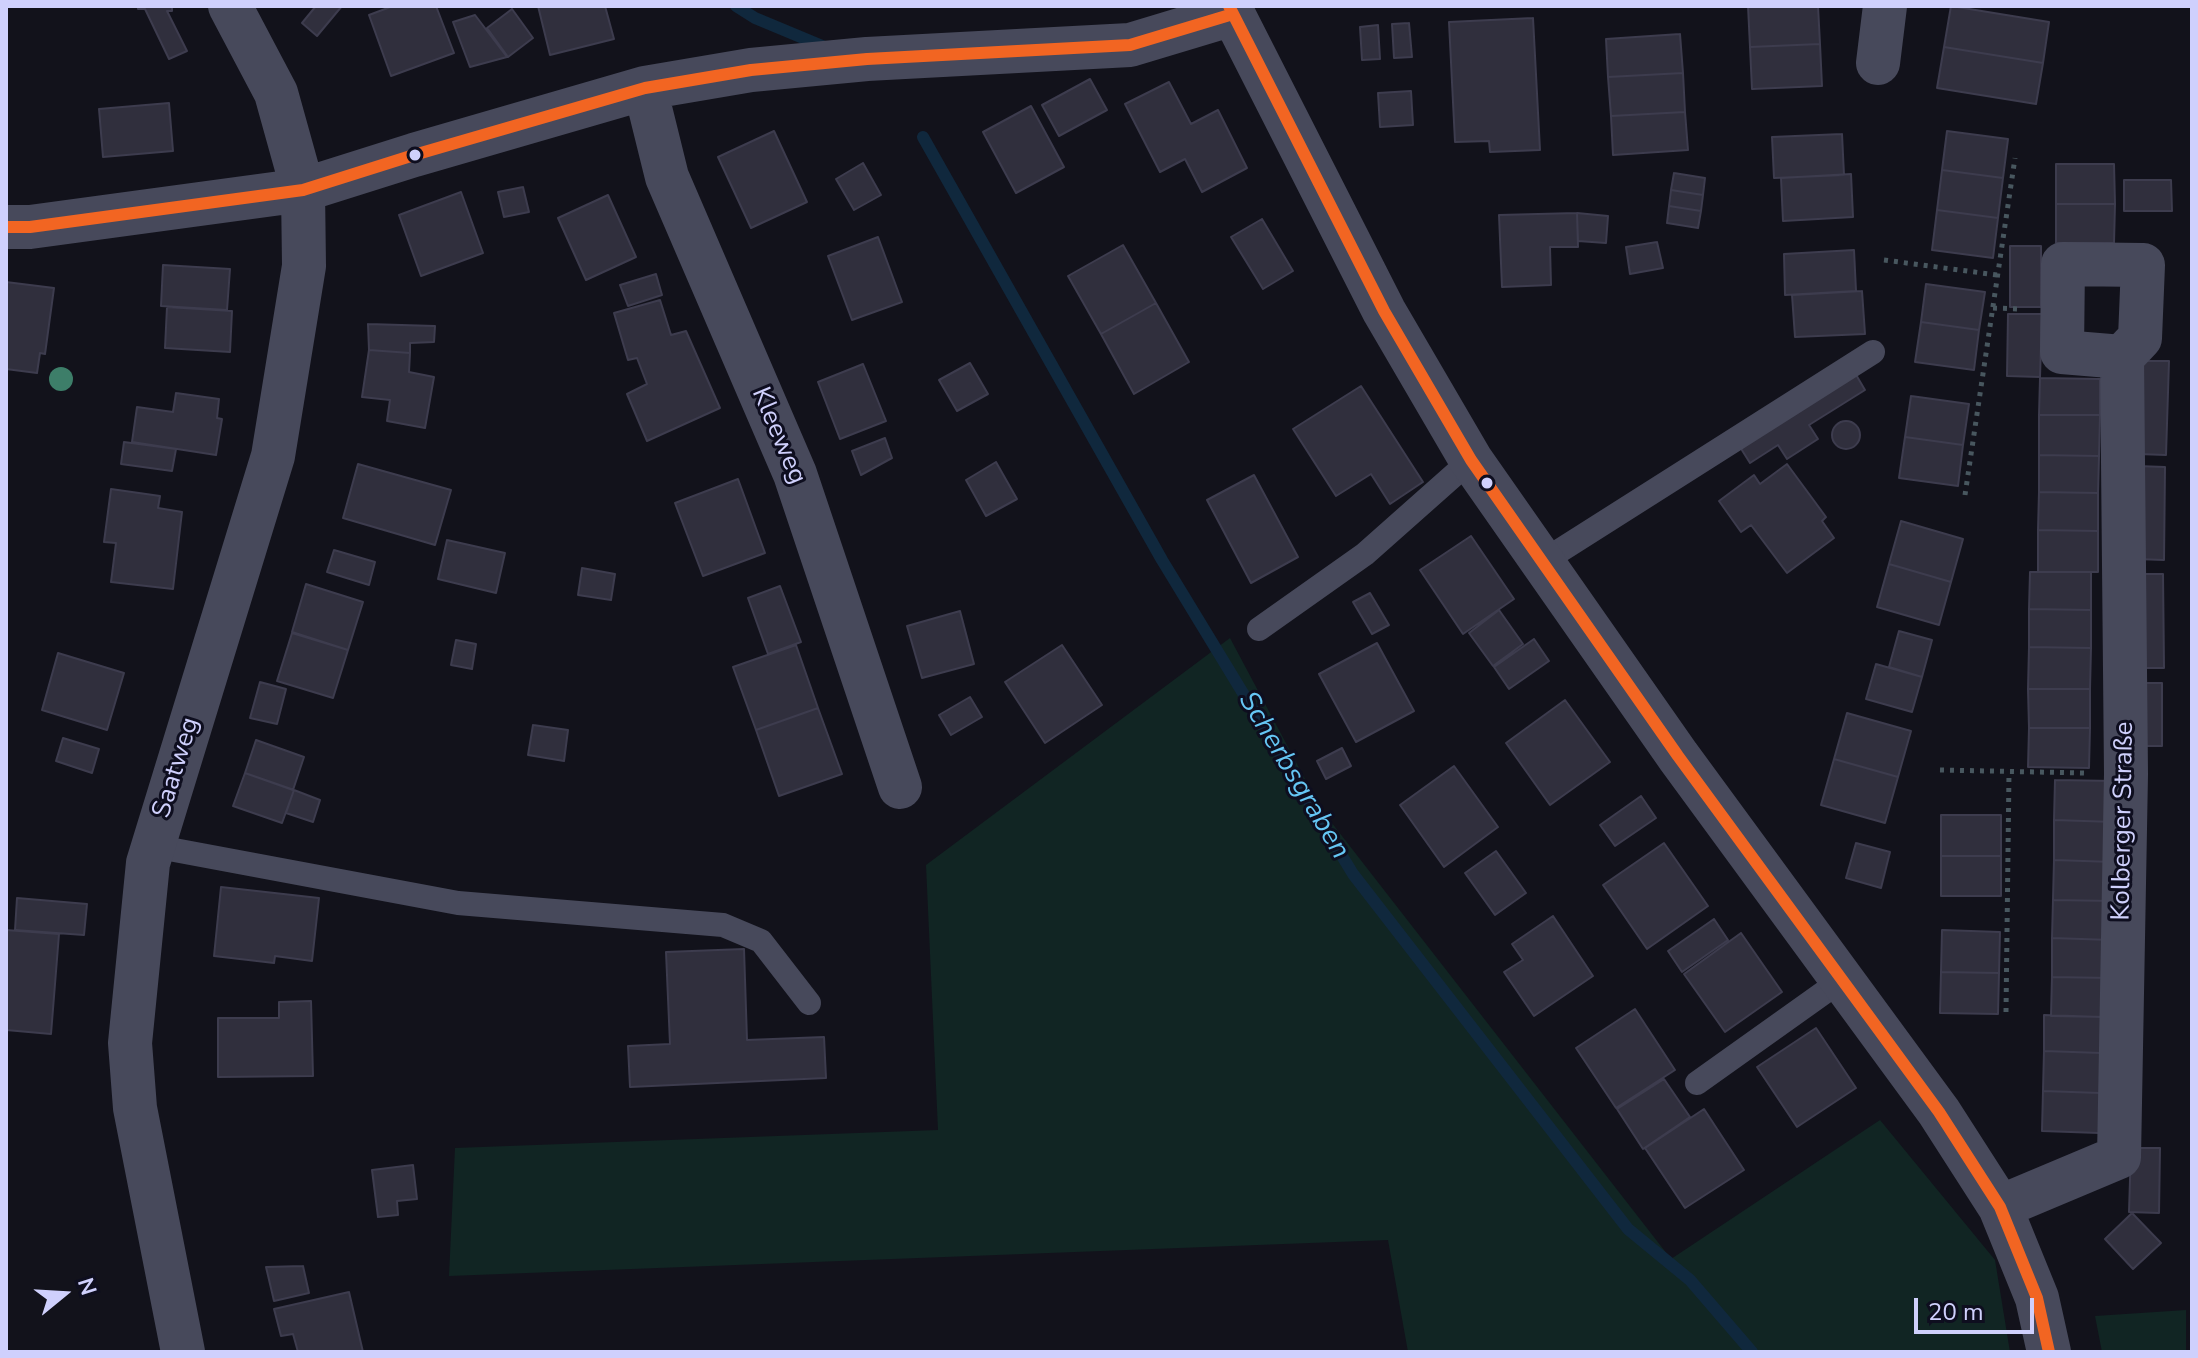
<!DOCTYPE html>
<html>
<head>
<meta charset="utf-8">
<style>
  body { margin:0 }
  #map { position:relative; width:2198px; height:1358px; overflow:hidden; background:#12121b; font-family:"Nunito Sans",sans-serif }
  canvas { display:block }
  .frame { position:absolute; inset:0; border:8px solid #cfd0fc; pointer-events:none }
  .north { position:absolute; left:24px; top:1254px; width:80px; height:80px; -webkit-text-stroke:6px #0e0e1f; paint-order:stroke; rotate:72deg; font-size:22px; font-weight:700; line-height:32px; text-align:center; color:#cfd0fc }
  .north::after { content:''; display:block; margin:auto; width:28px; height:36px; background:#cfd0fc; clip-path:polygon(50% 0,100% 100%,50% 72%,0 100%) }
  .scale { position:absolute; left:1914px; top:1298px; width:120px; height:36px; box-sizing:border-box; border:4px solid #cfd0fc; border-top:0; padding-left:10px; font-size:24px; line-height:28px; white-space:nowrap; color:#cfd0fc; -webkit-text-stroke:6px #0e0e1f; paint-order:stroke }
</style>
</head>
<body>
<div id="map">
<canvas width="2198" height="1358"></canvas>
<div class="frame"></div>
<div class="north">N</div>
<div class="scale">20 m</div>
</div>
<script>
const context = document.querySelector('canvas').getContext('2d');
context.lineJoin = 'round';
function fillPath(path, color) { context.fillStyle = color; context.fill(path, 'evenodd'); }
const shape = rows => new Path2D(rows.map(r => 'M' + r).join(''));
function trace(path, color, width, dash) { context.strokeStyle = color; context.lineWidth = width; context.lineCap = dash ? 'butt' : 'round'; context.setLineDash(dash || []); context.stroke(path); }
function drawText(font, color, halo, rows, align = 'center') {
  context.font = font + ' "Nunito Sans",sans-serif'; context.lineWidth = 6; context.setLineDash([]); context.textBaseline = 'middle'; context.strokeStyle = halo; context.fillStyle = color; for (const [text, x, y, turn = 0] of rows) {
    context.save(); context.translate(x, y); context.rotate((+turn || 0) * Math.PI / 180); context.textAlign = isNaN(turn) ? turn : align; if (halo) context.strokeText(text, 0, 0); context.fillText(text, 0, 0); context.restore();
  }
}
fillPath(shape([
  [1230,638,1321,809,1671,1259,1880,1120,1995,1260,2010,1352,1408,1352,1388,1240,449,1276,455,1148,938,1130,926,865],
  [2186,1310,2186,1352,2102,1352,2095,1316]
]), '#112523');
trace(shape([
  [736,6,755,18,827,48],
  [923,137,1162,560,1353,874,1628,1229,1690,1280,1752,1352]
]), '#10283d', 12);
const building = shape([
  [138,6,172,6,172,11,167,11,187,51,169,59,145,9,138,9,138,6],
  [316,6,342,6,317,36,302,23,316,6],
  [393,6,436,6,454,53,391,76,369,15,393,6],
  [538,6,605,6,614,39,550,55,538,6],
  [1748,6,1818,6,1820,44,1750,47,1748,6],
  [1951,6,2049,22,2043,63,1944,47,1951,6],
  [512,9,533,38,508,57,487,28,512,9],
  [475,15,507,57,470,67,453,22,475,15],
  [1533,18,1540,150,1490,152,1489,141,1455,142,1449,22,1533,18],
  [1409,23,1412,57,1394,58,1392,24,1409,23],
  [1378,25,1380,59,1362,60,1360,27,1378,25],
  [1680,34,1683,73,1608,77,1606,39,1680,34],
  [1820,44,1822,86,1752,89,1750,47,1820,44],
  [1944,47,2043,63,2036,104,1937,88,1944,47],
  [1683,73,1685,112,1611,116,1608,77,1683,73],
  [1090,79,1107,110,1059,136,1042,105,1090,79],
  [1169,82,1191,124,1218,110,1247,168,1202,192,1185,159,1160,172,1125,104,1169,82],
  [1411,91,1413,125,1380,127,1378,93,1411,91],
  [169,103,173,151,103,157,99,109,169,103],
  [1031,106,1064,167,1016,193,983,132,1031,106],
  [1685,112,1688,150,1613,155,1611,116,1685,112],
  [774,131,807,202,751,228,718,157,774,131],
  [1947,131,2008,139,2003,178,1942,170,1947,131],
  [1842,134,1844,175,1774,178,1772,137,1842,134],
  [863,163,881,195,854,210,836,179,863,163],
  [2056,164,2114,164,2115,204,2056,204,2056,164],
  [1942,170,2003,178,1998,218,1937,210,1942,170],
  [1674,173,1705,178,1703,195,1671,190,1674,173],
  [1851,174,1853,217,1783,221,1781,178,1851,174],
  [2124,180,2171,180,2172,211,2124,211,2124,180],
  [523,187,529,212,504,217,498,192,523,187],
  [1671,190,1703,195,1701,211,1669,206,1671,190],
  [461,192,483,253,421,276,399,215,461,192],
  [608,195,636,257,586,280,558,218,608,195],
  [2056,204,2115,204,2114,243,2056,243,2056,204],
  [1669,206,1701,211,1698,228,1667,223,1669,206],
  [1937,210,1998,218,1993,258,1932,250,1937,210],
  [1577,213,1578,247,1550,247,1551,285,1502,287,1499,215,1577,213],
  [1577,213,1608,216,1606,243,1578,241,1577,213],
  [1262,219,1293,271,1263,289,1231,237,1262,219],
  [878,237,902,302,852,320,828,256,878,237],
  [1657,242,1663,268,1630,274,1626,247,1657,242],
  [1123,245,1156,303,1101,334,1068,276,1123,245],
  [2010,246,2041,246,2041,307,2010,307,2010,246],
  [1854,250,1856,291,1785,295,1784,254,1854,250],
  [163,265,230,269,227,310,161,306,163,265],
  [656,274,662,295,628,306,620,285,656,274],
  [6,282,54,288,45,354,40,353,37,373,6,369,6,282],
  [1926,284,1985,292,1979,330,1921,322,1926,284],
  [1862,291,1865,334,1795,337,1792,295,1862,291],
  [660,300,671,335,686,331,720,408,647,441,627,394,647,384,637,358,628,360,614,313,660,300],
  [1156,303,1189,362,1134,394,1101,334,1156,303],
  [167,307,232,311,230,352,165,348,167,307],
  [2008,314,2042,314,2040,377,2007,376,2008,314],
  [1921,322,1979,330,1974,370,1915,362,1921,322],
  [368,324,435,326,434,342,410,343,410,353,369,350,368,324],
  [369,350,410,353,409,372,434,377,425,428,387,421,390,400,362,397,369,350],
  [2141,361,2169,361,2166,455,2138,454,2141,361],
  [970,363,988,394,957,411,939,380,970,363],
  [863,364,886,421,840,439,818,382,863,364],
  [1855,373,1865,390,1809,425,1818,439,1787,459,1778,445,1750,463,1740,447,1855,373],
  [2040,378,2100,379,2100,415,2039,415,2040,378],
  [1361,386,1423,482,1390,504,1371,474,1336,496,1293,429,1361,386],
  [176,393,219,399,217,418,222,419,216,455,132,442,137,407,173,412,176,393],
  [1911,396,1969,404,1963,445,1905,437,1911,396],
  [2039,415,2100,415,2099,456,2039,455,2039,415],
  '1832 435a14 14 0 1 1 28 0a14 14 0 1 1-28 0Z',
  [1905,437,1963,445,1958,486,1899,478,1905,437],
  [885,438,892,458,861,475,852,451,885,438],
  [124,442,176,449,172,471,121,464,124,442],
  [2039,455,2099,456,2098,493,2039,492,2039,455],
  [996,462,1017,499,986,516,966,480,996,462],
  [358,464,451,490,435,545,343,518,358,464],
  [1787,464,1826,517,1822,521,1834,538,1787,573,1751,525,1741,532,1719,501,1754,475,1760,484,1787,464],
  [2137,466,2165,467,2164,560,2136,559,2137,466],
  [1254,475,1298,557,1251,583,1207,500,1254,475],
  [738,479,765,553,703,576,675,503,738,479],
  [111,489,160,496,158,508,182,512,173,589,111,582,116,543,104,542,111,489],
  [2039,492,2098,493,2098,531,2038,530,2039,492],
  [1901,521,1963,539,1951,582,1889,564,1901,521],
  [2038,530,2098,531,2098,572,2038,572,2038,530],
  [1471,536,1514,599,1463,634,1420,570,1471,536],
  [447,540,505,553,496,593,438,579,447,540],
  [334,550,375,562,369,585,327,572,334,550],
  [1889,564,1951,582,1939,625,1877,607,1889,564],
  [582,568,615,574,611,600,578,595,582,568],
  [2030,572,2091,572,2091,610,2029,609,2030,572],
  [2136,574,2163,574,2164,668,2137,668,2136,574],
  [306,584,363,602,348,650,292,632,306,584],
  [780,586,801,642,768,654,748,598,780,586],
  [1370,593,1389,625,1372,634,1353,602,1370,593],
  [2029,609,2091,610,2091,648,2029,647,2029,609],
  [1499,610,1523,644,1493,666,1469,633,1499,610],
  [960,611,974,664,922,678,907,626,960,611],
  [1899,631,1932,640,1922,677,1889,667,1899,631],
  [292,633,348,650,333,698,277,681,292,633],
  [1534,639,1549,661,1509,689,1494,667,1534,639],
  [456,640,476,644,472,669,451,665,456,640],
  [1377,643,1414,711,1356,742,1319,674,1377,643],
  [796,645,818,708,756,730,733,667,796,645],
  [1062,645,1102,705,1045,743,1005,682,1062,645],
  [2029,647,2091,648,2090,689,2028,689,2029,647],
  [58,653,124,673,107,730,42,710,58,653],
  [1876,664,1922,677,1912,712,1866,699,1876,664],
  [260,682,286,689,277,724,250,718,260,682],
  [2135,683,2162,683,2162,746,2135,746,2135,683],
  [2028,689,2090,689,2090,728,2029,728,2028,689],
  [970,697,982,717,951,735,939,715,970,697],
  [1565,700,1610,762,1550,805,1506,743,1565,700],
  [818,708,842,774,779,796,756,730,818,708],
  [1847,713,1911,731,1898,777,1834,759,1847,713],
  [533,725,568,730,564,761,528,755,533,725],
  [2029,728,2090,728,2089,768,2028,767,2029,728],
  [63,738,99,749,92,773,56,761,63,738],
  [256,740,304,757,293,790,245,773,256,740],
  [1342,748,1351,766,1326,779,1317,761,1342,748],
  [1834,759,1898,777,1885,823,1821,805,1834,759],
  [1454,766,1498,827,1444,867,1400,805,1454,766],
  [245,773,294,790,282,823,233,806,245,773],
  [2055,780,2114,781,2114,822,2054,820,2055,780],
  [294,790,320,800,313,822,286,813,294,790],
  [1641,796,1656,818,1615,846,1600,825,1641,796],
  [1941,815,2001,815,2001,856,1941,856,1941,815],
  [2054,820,2114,822,2113,862,2054,860,2054,820],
  [1664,843,1708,906,1647,949,1603,885,1664,843],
  [1856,843,1890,852,1881,888,1846,878,1856,843],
  [1496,851,1526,893,1495,915,1465,873,1496,851],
  [1941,856,2001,856,2001,896,1941,896,1941,856],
  [2054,860,2113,862,2112,901,2053,900,2054,860],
  [221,887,319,898,312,961,275,956,274,963,214,956,221,887],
  [17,898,87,904,84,935,15,930,17,898],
  [2053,900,2112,901,2111,940,2052,938,2053,900],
  [1553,916,1593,976,1534,1016,1504,972,1523,960,1512,944,1553,916],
  [1714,919,1728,940,1682,972,1668,951,1714,919],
  [6,930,59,934,51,1034,6,1030,6,930],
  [1942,930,2000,932,1999,973,1941,972,1942,930],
  [1741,933,1782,992,1725,1032,1684,974,1741,933],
  [2052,938,2111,940,2111,978,2052,977,2052,938],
  [744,949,747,1040,824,1037,826,1078,630,1087,628,1046,670,1044,666,952,744,949],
  [1941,972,1999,973,1998,1014,1940,1013,1941,972],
  [2052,977,2111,978,2110,1017,2051,1016,2052,977],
  [311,1001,313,1076,218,1077,218,1018,279,1018,279,1002,311,1001],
  [1635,1009,1675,1070,1616,1108,1576,1048,1635,1009],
  [2044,1015,2101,1017,2101,1053,2044,1051,2044,1015],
  [1816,1028,1856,1088,1797,1127,1757,1067,1816,1028],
  [2044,1051,2101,1053,2100,1093,2043,1091,2044,1051],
  [1664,1079,1690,1117,1643,1149,1617,1109,1664,1079],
  [2043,1091,2100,1093,2099,1133,2042,1131,2043,1091],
  [1704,1109,1744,1170,1685,1208,1645,1148,1704,1109],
  [2131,1148,2160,1148,2159,1213,2129,1212,2131,1148],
  [413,1165,417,1199,397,1201,398,1215,378,1217,372,1170,413,1165],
  [2132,1213,2161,1243,2133,1269,2105,1239,2132,1213],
  [303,1266,309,1293,274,1301,266,1267,303,1266],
  [349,1292,363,1352,298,1352,293,1334,281,1336,274,1309,349,1292]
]);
fillPath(building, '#302f3d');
trace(building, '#3d3c4e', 2);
trace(shape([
  [1884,260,1997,275],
  [1993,308,2020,309],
  [1965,495,2015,158],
  [1940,770,2085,773],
  [2006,1012,2009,772]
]), '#48575f', 5, [4, 6]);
trace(shape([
  [1542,562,1873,352],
  [1259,629,1365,554,1471,460],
  [153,846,458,903,723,925,761,941,809,1003],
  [1697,1083,1843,979]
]), '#47495b', 24);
trace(shape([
  [1229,6,1384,311,1471,460,1678,756,1939,1112,2000,1207,2037,1298,2049,1352],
  [1878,63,1885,6],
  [645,88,667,177,795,474,900,787],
  [6,227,30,227,303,190,414,155,645,88,751,70,867,59,1130,45,1233,14],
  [2000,1207,2119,1157,2126,774,2122,357,2140,338,2143,265,2063,264,2062,352,2122,357],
  [183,1352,135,1108,130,1043,148,863,273,456,304,266,303,190,276,93,230,6]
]), '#47495b', 44);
trace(shape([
  [1229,6,1384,311,1471,460,1678,756,1939,1112,2000,1207,2037,1298,2049,1352],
  [6,227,30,227,303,190,414,155,645,88,751,70,867,59,1130,45,1233,14]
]), '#f26522', 12);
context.fillStyle = '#3d7e69';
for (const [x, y] of [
  [61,379]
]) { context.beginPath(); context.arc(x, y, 12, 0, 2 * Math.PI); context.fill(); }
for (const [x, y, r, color] of [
  [415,155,7,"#cfd0fc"],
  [1487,483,7,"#cfd0fc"]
]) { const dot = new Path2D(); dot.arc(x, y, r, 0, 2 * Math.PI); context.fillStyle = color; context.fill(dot); trace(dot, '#0e0e1f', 3); }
drawText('26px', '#cfd0fc', '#0e0e1f', [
  ["Kleeweg",778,436,67],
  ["Saatweg",177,768,-73],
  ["Kolberger Straße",2124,821,-89]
]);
drawText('italic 28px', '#65c6f4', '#0e0e1f', [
  ["Scherbsgraben",1293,776,59]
]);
</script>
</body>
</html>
